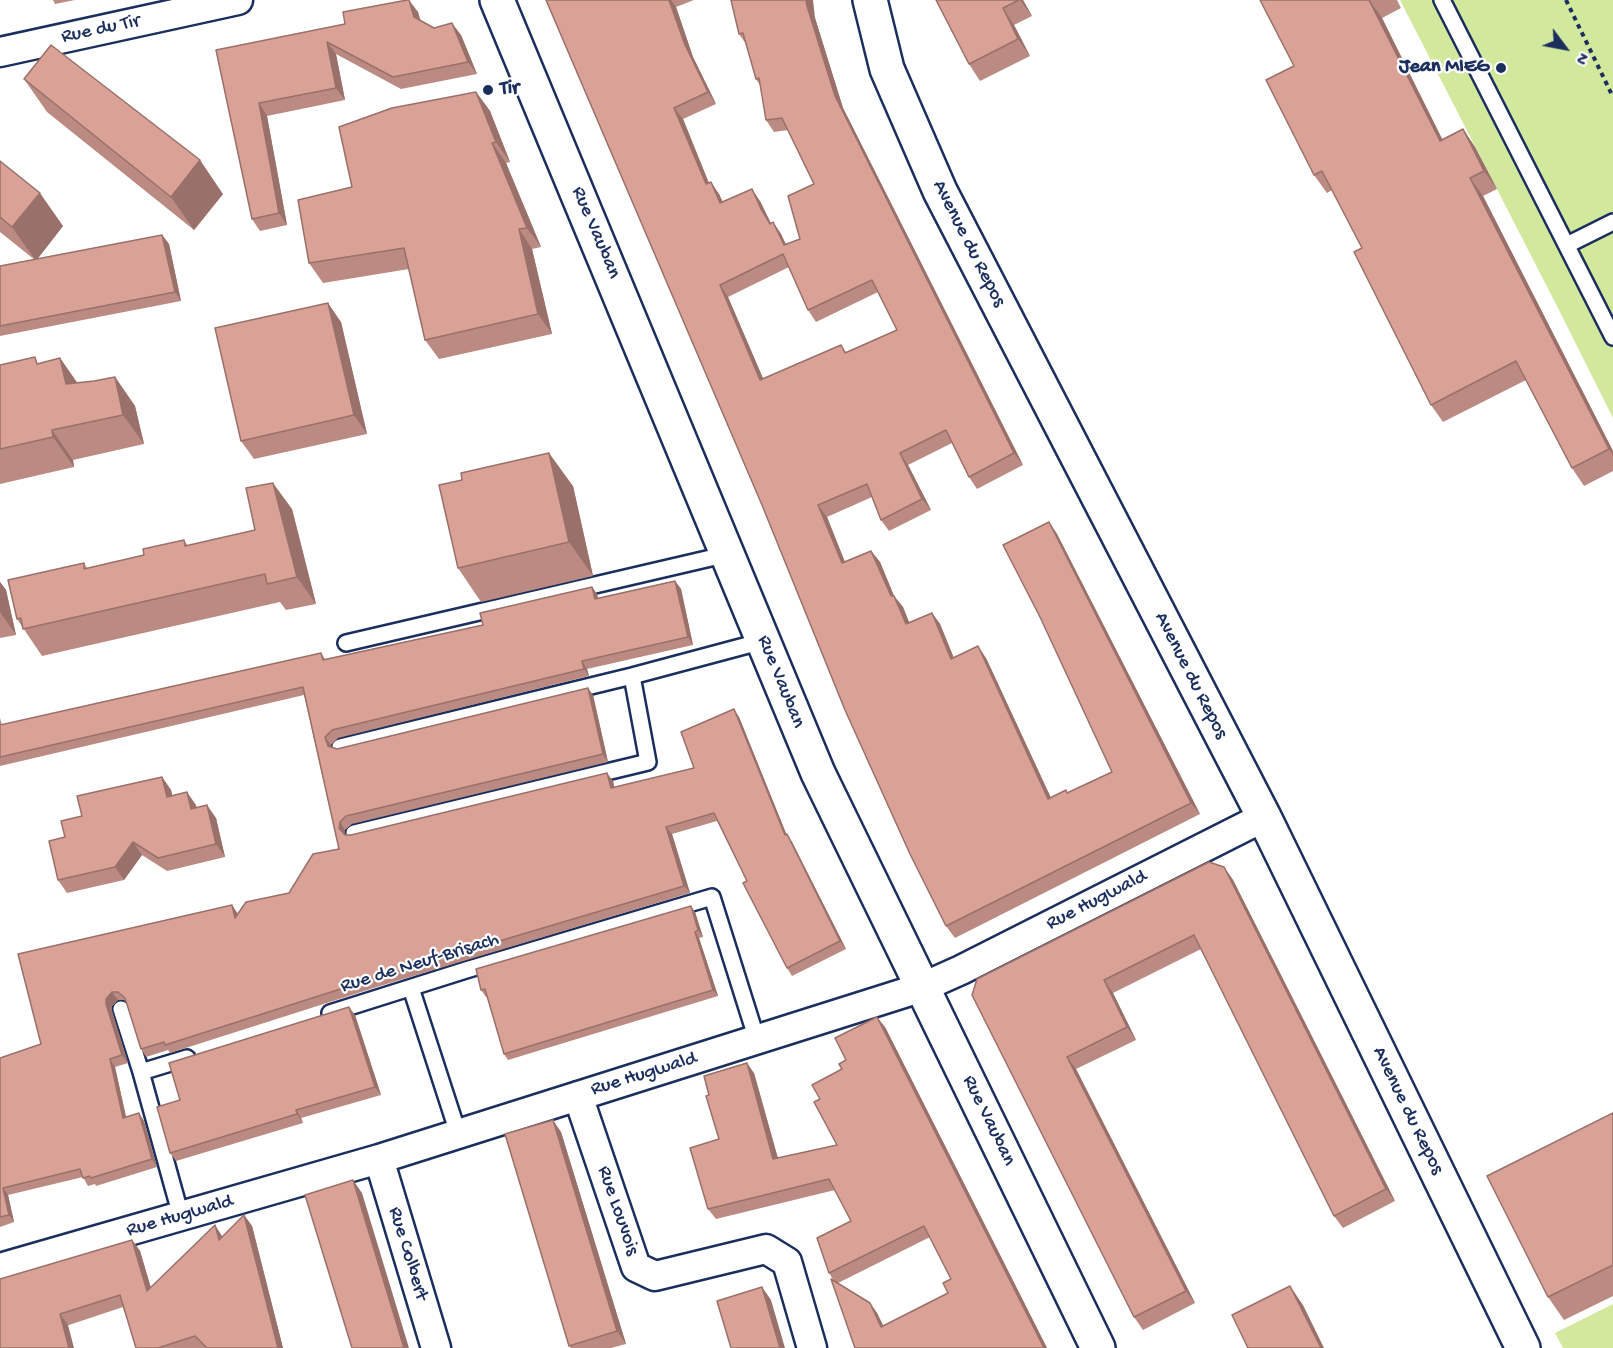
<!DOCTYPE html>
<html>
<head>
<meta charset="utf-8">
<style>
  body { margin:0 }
  #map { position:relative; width:1613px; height:1348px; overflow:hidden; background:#fff; font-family:"Gochi Hand",sans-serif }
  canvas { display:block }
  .north { position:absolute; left:1535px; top:18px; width:60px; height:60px; -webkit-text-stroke:4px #fff; paint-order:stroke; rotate:122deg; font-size:16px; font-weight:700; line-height:24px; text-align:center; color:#1b2f5e }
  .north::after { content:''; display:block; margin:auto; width:21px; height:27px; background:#1b2f5e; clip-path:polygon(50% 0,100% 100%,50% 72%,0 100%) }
</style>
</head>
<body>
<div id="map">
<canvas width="1613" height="1348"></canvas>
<div class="north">N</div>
</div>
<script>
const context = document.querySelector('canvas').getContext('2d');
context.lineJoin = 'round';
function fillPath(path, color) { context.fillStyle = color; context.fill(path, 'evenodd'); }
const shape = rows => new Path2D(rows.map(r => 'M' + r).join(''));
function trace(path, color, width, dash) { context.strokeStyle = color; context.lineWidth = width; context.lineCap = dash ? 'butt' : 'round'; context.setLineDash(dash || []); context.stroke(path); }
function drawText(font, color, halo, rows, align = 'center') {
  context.font = font + ' "Gochi Hand",sans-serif'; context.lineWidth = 4.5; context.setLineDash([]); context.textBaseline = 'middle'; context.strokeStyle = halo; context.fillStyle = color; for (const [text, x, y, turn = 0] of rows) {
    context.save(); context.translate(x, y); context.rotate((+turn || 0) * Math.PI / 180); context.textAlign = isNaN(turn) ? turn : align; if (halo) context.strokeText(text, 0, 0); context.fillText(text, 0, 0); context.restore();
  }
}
fillPath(shape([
  [1400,0,1613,0,1613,418,1560,312],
  [1613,1304,1613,1348,1563,1348,1555,1333]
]), '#d2e89d');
const service = shape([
  [1442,0,1613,337],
  [1567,245,1613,222],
  [346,643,728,554],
  [340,747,632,676,763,641],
  [354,833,648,762,632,676],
  [411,988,458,1133],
  [121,1009,141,1072],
  [330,1013,466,970,712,897,757,1040],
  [181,1216,141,1072,187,1058]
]);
const minor = shape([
  [0,52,238,0],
  [578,1096,636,1267,655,1276,766,1249,787,1262,812,1348],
  [379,1159,436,1348],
  [0,1268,379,1159,923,987,961,970,1264,817]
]);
const secondary = shape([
  [497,0,818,773,1098,1348],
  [870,0,887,69,940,191,1264,817,1523,1348]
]);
trace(service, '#1b2f5e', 20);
trace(minor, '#1b2f5e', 33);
trace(secondary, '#1b2f5e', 38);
trace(shape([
  [1566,0,1613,97]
]), '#1b2f5e', 4, [4.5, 4.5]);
trace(service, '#fff', 15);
trace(minor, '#fff', 28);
trace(secondary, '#fff', 33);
fillPath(shape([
  [53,0,75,0,55,4],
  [546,0,694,0,676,7,693,57,716,104,683,119,709,183,719,194,723,202,760,201,771,223,773,222,781,234,786,245,800,239,814,184,788,130,774,132,766,120,760,85,756,79,746,44,739,34,815,18,843,108,1023,465,977,489,969,477,952,443,908,465,931,510,889,531,881,520,872,497,827,517,845,562,871,551,880,562,894,596,903,607,909,622,932,613,940,624,954,658,986,658,1051,798,1066,790,1068,793,1112,772,1049,522,1057,534,1200,814,955,938,946,926],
  [789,267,808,310,816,322,878,292,897,330,846,352,841,345,763,379,728,297],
  [936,0,1023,0,1032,16,1014,25,1030,56,980,81,969,64],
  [1260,0,1397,0,1401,8,1382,18,1442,139,1463,129,1475,147,1497,189,1483,196,1613,451,1613,471,1584,486,1572,468,1526,380,1443,422,1431,405,1362,248,1332,190,1327,193,1314,175,1294,66],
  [418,12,420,20,434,28,461,35,477,74,401,89,336,54,345,100,267,116,287,225,260,231,252,219,216,50],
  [24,79,223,194,194,230,47,112],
  [476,92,490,111,510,162,506,163,541,247,532,249,552,334,439,359,425,340,409,269,323,283,309,263,352,187],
  [0,161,63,226,37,259,162,235,169,244,181,301,0,336,0,266,35,260,0,232],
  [341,322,367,434,254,459,241,441],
  [60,358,77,383,94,381,115,377,135,406,144,444,73,460,74,467,0,484,0,365,40,363],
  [573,486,593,576,481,602,458,568],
  [292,509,316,604,286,610,280,602,42,656,17,619,84,563,87,568,144,555,184,540,188,546,255,530],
  [675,581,681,589,693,645,587,669,589,676,338,738,331,745,331,747,337,749,593,695,608,762,352,824,345,830,345,834,351,835,613,781,614,787,694,768,739,717,786,834,792,842,846,949,792,976,787,968,747,881,717,821,672,834,690,893,380,986,170,1053,168,1050,146,1057,141,1049,126,1002,124,1000,118,1000,112,1006,112,1011,128,1063,115,1067,126,1117,144,1121,157,1167,96,1186,95,1184,88,1186,83,1177,8,1195,14,1222,0,1227,0,1058,41,1044,232,905,238,914,289,893,339,849,304,695,0,766,0,718,2,725,321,653,325,659,483,625,592,587,597,594,598,598],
  [0,582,6,590,16,635,0,638],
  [162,777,171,790,172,796,196,805,196,808,216,818,225,857,167,871,142,855,124,880,67,893,58,880,65,837,82,816],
  [1224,867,1233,880,1395,1201,1343,1228,1334,1216,1201,949,1113,993,1136,1040,1076,1069,1195,1303,1143,1330,1134,1317,972,995],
  [695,912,703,937,699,938,718,996,508,1060,504,1054,487,997,486,997,481,990],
  [355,1015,381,1095,301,1118,303,1123,176,1161,170,1153,180,1100],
  [885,1027,1047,1348,855,1348,834,1281,829,1273,851,1221,835,1190,716,1219,708,1209,719,1139,709,1095,754,1073,778,1158,837,1145,820,1099,842,1069,846,1060],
  [930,1237,951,1279,948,1293,883,1326,877,1313,870,1303,838,1283],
  [1613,1113,1613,1296,1564,1320,1548,1297],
  [561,1132,626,1344,611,1348,571,1348,569,1346],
  [244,1215,252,1226,283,1348,136,1348,123,1307,0,1348,132,1240,140,1251,151,1288,223,1237]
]), '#bb8a82');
fillPath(shape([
  [409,0,418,12,423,29,414,17],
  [669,0,671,0,676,7,693,57,716,104,708,92,685,45],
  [806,0,813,0,815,18,843,108,1023,465,1014,453,835,96,807,6],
  [1020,0,1023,0,1032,16],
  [1369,0,1382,18,1452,159,1440,141],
  [1003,8,1014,25,1030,56,1018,39],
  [452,23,461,35,477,74,468,62],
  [327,42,336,54,345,100,336,88],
  [476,92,490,111,510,162,496,142],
  [259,103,267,116,287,225,279,213],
  [674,108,683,119,714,196,706,184],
  [1463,129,1475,147,1497,189,1484,171],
  [492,143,506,163,541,247,527,228],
  [200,160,223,194,194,230,171,197],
  [1470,178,1483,196,1613,451,1613,455,1609,449],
  [711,182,719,194,728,215,720,203],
  [752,189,760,201,769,220,778,235,761,209],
  [40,193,63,226,36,261,12,227],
  [773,222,781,234,792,257,784,245],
  [519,229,532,249,552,334,538,314],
  [162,235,169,244,181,301,175,292],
  [720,285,728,297,769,392,760,380],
  [328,303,341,322,367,434,354,415],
  [60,358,81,388,66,384],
  [115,377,135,406,144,444,123,415],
  [52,430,73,460,74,467,53,437],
  [549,453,573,486,593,576,569,542],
  [900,453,908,465,931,510,922,499],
  [273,483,292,509,316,604,297,577],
  [818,505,827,517,850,575,842,563],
  [1049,522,1057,534,1200,814,1191,803],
  [871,551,880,562,899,608,891,596],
  [675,581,681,589,693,645,688,637],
  [0,582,6,590,16,635,0,612],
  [592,587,597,594,600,607,595,599],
  [894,596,903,607,914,635,906,624],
  [932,613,940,624,959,671,951,659],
  [978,646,986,658,1057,811,1048,799],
  [582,661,587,669,589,676,584,669],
  [588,688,593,695,608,762,603,754],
  [734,709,739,717,790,843,785,835],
  [325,737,331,745,333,754,328,746],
  [607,773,613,781,616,795,611,788],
  [162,777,171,790,176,810,167,797],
  [187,792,196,805,200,822,191,809],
  [207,805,216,818,225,857,216,844],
  [340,822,345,830,345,836,339,828],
  [666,827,672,834,690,893,684,886],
  [787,834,792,842,846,949,840,941],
  [133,842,142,855,124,880,115,867],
  [1224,867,1233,880,1395,1201,1386,1189],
  [232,905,237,913,240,926,235,918],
  [691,906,695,912,703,937,698,930],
  [695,932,699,938,718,996,713,990],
  [1104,980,1113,993,1136,1040,1127,1027],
  [112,992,118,1000,112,1006,112,1011,128,1063,122,1055,106,1004,106,999],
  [349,1007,355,1015,381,1095,375,1087],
  [877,1017,885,1027,1047,1348,1044,1348],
  [1067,1057,1076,1069,1195,1303,1186,1291],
  [110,1059,115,1067,128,1126,123,1118],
  [747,1063,754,1073,781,1170,773,1159],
  [296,1110,301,1118,303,1123,297,1114],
  [139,1113,144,1121,157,1167,152,1159],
  [553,1120,561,1132,626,1344,617,1331],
  [353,1180,362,1193,409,1348,404,1348],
  [3,1188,8,1195,14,1222,9,1215],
  [244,1215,252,1226,283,1348,278,1348],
  [215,1225,222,1236,226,1252,219,1240],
  [132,1240,140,1251,155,1302,147,1291],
  [1290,1286,1303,1305,1324,1348,1321,1348],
  [762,1287,771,1300,785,1348,780,1348],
  [870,1303,877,1313,889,1337,881,1327],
  [60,1314,68,1325,74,1348,69,1348]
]), '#99716a');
const building = shape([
  [407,0,409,0,414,17,434,28,452,23,468,62,393,77,327,42,336,88,259,103,279,213,252,219,216,50,345,24,343,12,407,0],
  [546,0,669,0,685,45,708,92,674,108,706,184,711,182,720,203,752,189,761,209,770,224,773,222,784,245,800,239,788,196,814,184,782,118,766,120,759,78,756,79,743,33,739,34,731,0,806,0,807,6,835,96,1014,453,969,477,946,430,900,453,922,499,881,520,867,484,818,505,842,563,871,551,891,596,894,596,906,624,932,613,951,659,978,646,1048,799,1066,790,1067,793,1112,772,1040,617,1003,545,1049,522,1191,803,946,926,910,854,845,710,762,505,546,0],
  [783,254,808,310,872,280,897,330,845,353,841,345,760,380,720,285,783,254],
  [936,0,1019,0,1003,8,1018,39,969,64,936,0],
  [1260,0,1369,0,1440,141,1463,129,1484,171,1470,178,1609,449,1572,468,1516,361,1431,405,1354,252,1362,248,1322,171,1314,175,1266,80,1294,66,1260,0],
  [51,45,200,160,171,197,24,79,51,45],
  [476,92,496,142,492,143,527,228,519,229,538,314,425,340,404,248,309,263,298,200,352,187,339,127,392,108,476,92],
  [0,161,40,193,12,227,0,217,0,161],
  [162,235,175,292,0,326,0,266,162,235],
  [328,303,354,415,241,441,215,328,328,303],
  [35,357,37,364,60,358,66,384,94,381,115,377,123,415,52,430,53,437,0,449,0,365,35,357],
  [549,453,569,542,458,568,439,485,462,480,461,473,549,453],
  [273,483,297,577,267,584,265,574,23,629,21,618,17,619,8,580,84,563,84,569,144,555,143,549,184,540,185,546,255,530,246,488,273,483],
  [675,581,688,637,582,661,584,669,332,730,325,737,328,746,337,749,588,688,603,754,346,816,340,822,339,828,345,835,351,835,607,773,611,788,694,768,681,732,734,709,785,835,787,834,840,941,787,968,743,883,747,881,714,813,666,827,684,886,375,978,165,1045,164,1042,141,1049,125,998,118,992,112,992,106,999,106,1004,122,1055,110,1059,123,1118,139,1113,152,1159,91,1178,90,1176,83,1178,80,1169,3,1188,9,1215,0,1217,0,1058,41,1044,18,954,232,905,235,918,246,902,289,893,313,854,339,849,303,687,0,757,0,725,321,653,323,660,483,625,480,613,592,587,595,599,675,581],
  [162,777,167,797,187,792,191,809,207,805,216,844,158,858,133,842,115,867,58,880,49,841,65,837,61,821,82,816,77,796,162,777],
  [1209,862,1224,867,1386,1189,1334,1216,1194,935,1104,980,1127,1027,1067,1057,1186,1291,1134,1317,972,995,977,979,1209,862],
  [691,906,698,930,695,932,713,990,504,1054,485,989,481,990,476,969,691,906],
  [349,1007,375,1087,296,1110,297,1114,170,1153,157,1107,180,1100,169,1063,349,1007],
  [877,1017,1044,1348,855,1348,831,1279,870,1303,881,1327,948,1293,943,1283,951,1279,924,1226,829,1273,817,1238,851,1221,829,1179,708,1209,690,1148,719,1139,706,1096,709,1095,704,1076,747,1063,773,1159,837,1145,814,1102,820,1099,812,1085,842,1069,839,1064,846,1060,835,1038,877,1017],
  [1613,1113,1613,1265,1548,1297,1487,1176,1613,1113],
  [553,1120,617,1331,569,1346,505,1134,553,1120],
  [353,1180,404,1348,352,1348,305,1195,353,1180],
  [244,1215,278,1348,207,1348,195,1336,158,1348,136,1348,120,1295,60,1314,69,1348,0,1348,0,1279,132,1240,147,1291,215,1225,219,1240,244,1215],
  [1290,1286,1321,1348,1248,1348,1232,1315,1290,1286],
  [762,1287,780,1348,731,1348,717,1301,762,1287]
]);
fillPath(building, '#daa197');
trace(building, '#99716a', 1.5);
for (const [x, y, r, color] of [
  [1501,68,6,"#1b2f5e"],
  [488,90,6,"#1b2f5e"]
]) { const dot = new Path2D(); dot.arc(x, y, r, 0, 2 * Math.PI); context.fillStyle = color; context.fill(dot); trace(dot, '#fff', 2); }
drawText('20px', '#1b2f5e', '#fff', [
  ["Rue du Tir",101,30,-12],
  ["Rue Vauban",595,233,67],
  ["Avenue du Repos",968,244,63],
  ["Avenue du Repos",1190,676,63],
  ["Rue Vauban",780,682,68],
  ["Rue Hugwald",1097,901,-27],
  ["Rue de Neuf-Brisach",420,964,-17],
  ["Rue Hugwald",644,1075,-17],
  ["Avenue du Repos",1407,1111,64],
  ["Rue Vauban",988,1121,64],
  ["Rue Louvois",617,1211,71],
  ["Rue Hugwald",180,1217,-16],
  ["Rue Colbert",407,1254,73]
]);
drawText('bold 20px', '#1b2f5e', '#fff', [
  ["Jean MIEG",1489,68],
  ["Tir",500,90,"left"]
], 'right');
</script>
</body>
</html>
